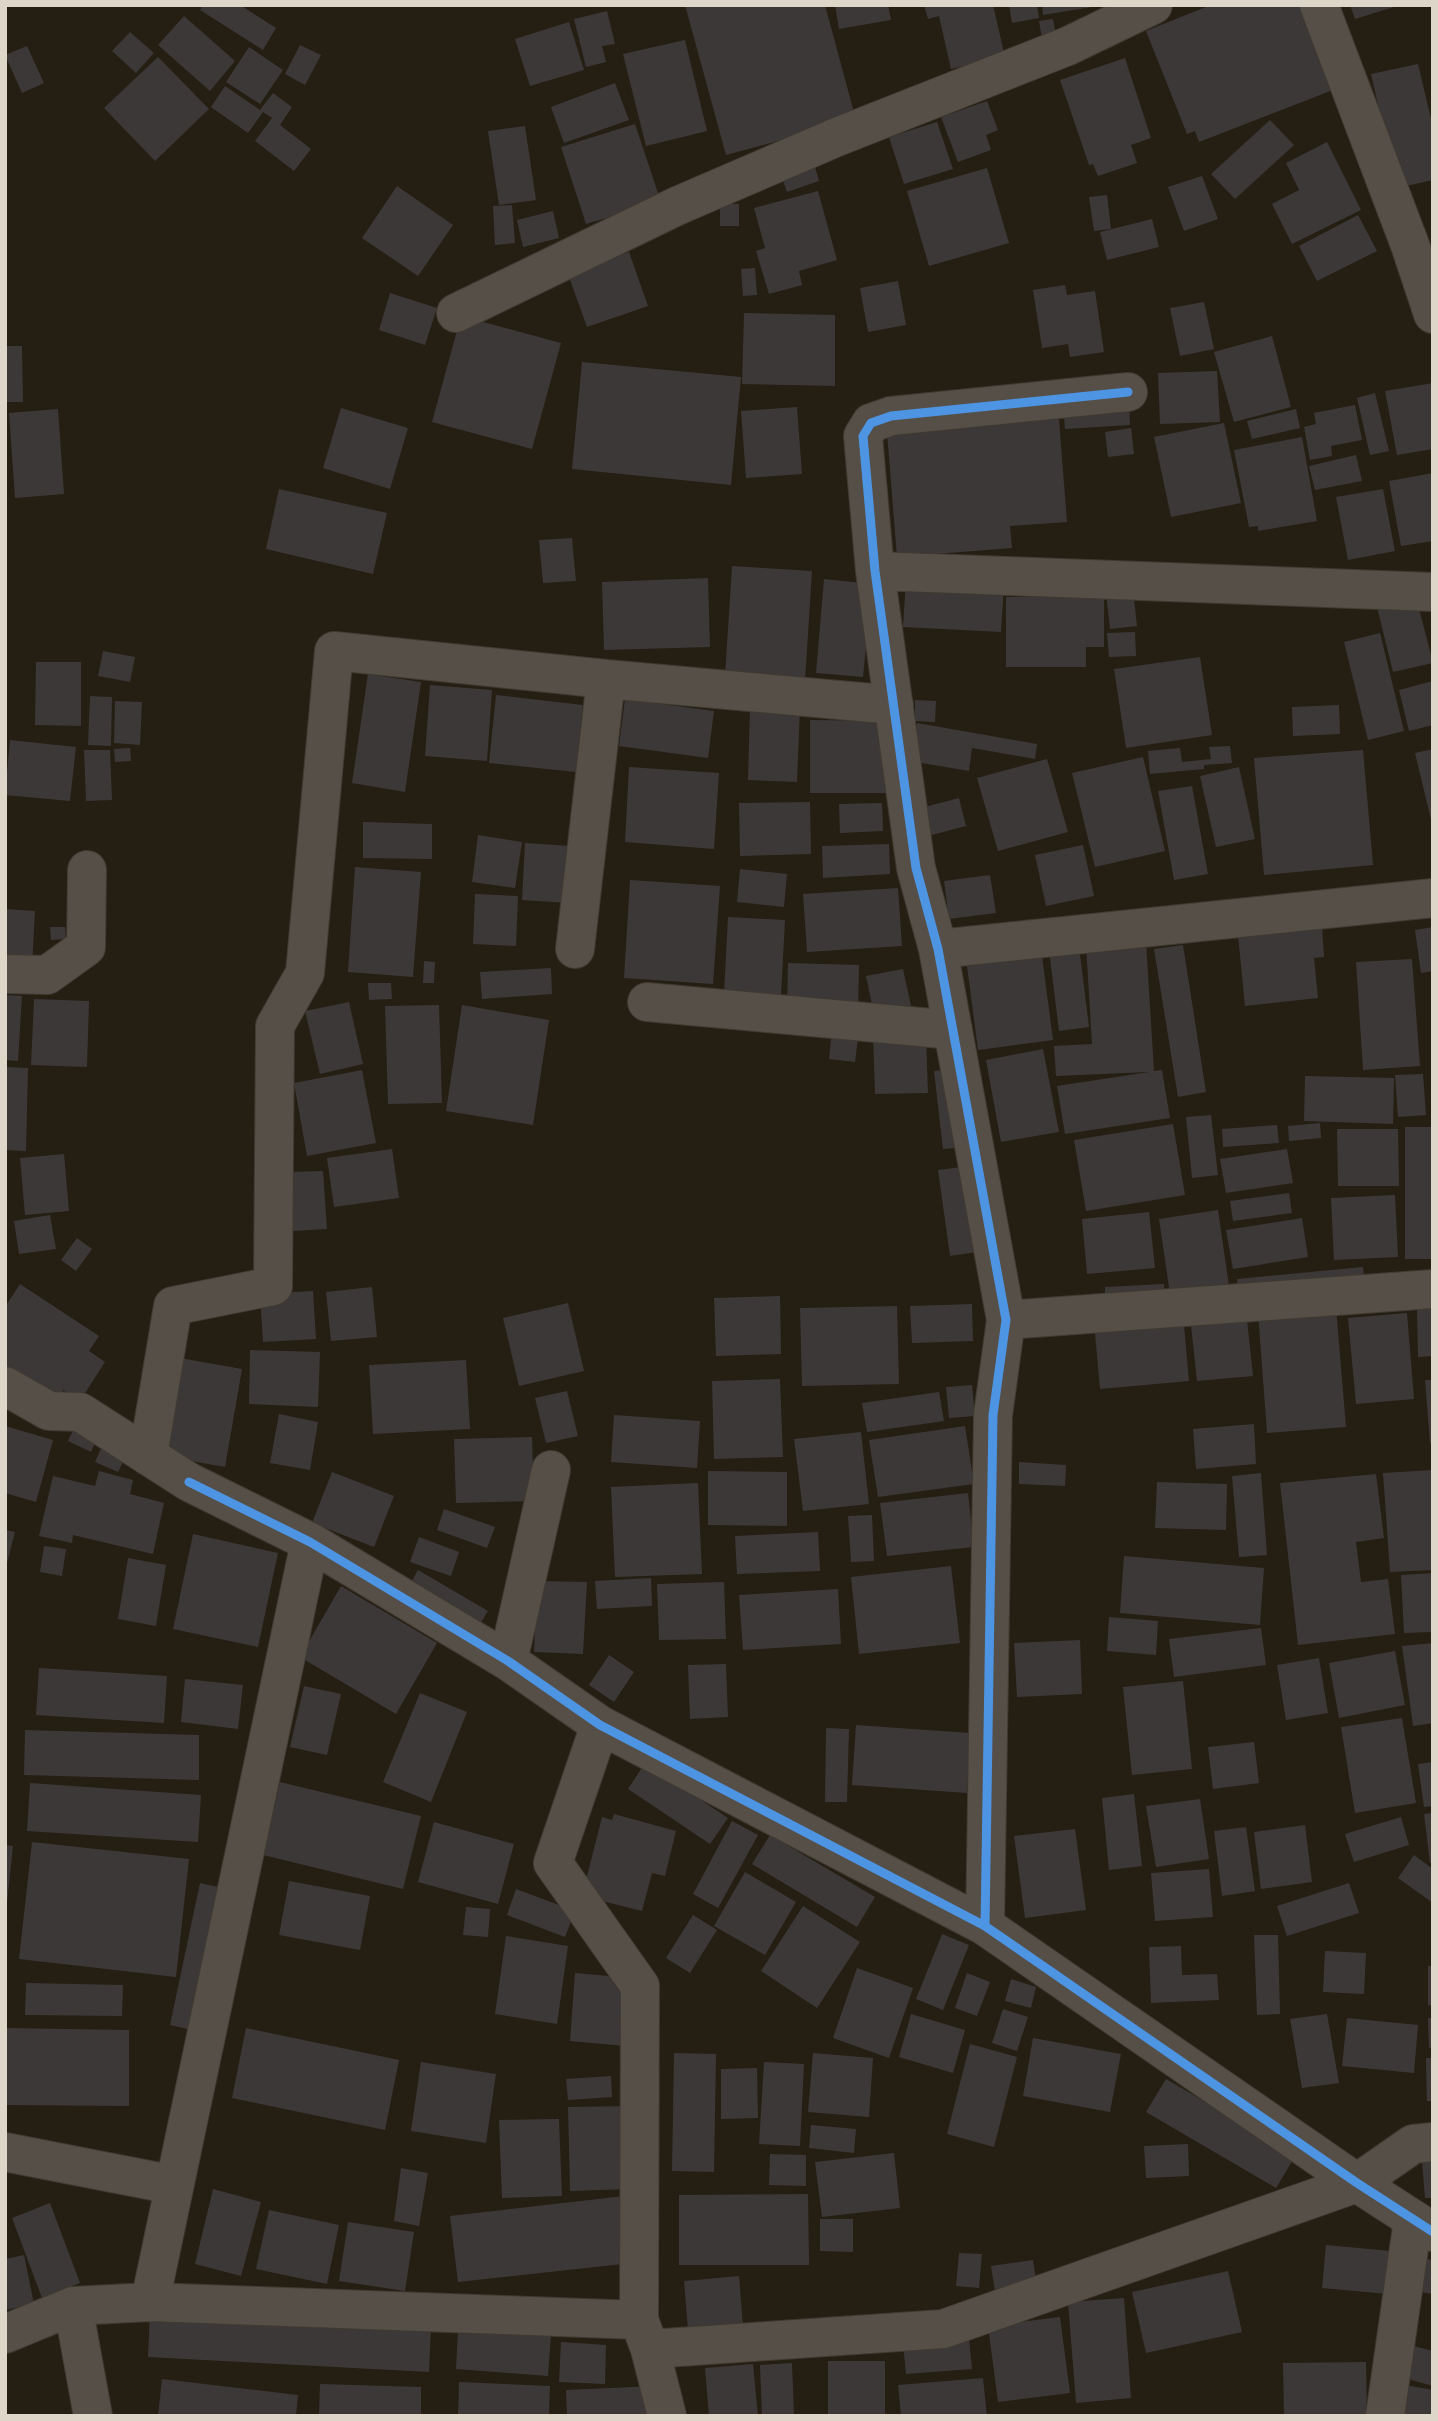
<!DOCTYPE html>
<html>
<head>
<meta charset="utf-8">
<style>
  body { margin:0 }
  #map { position:relative; width:1438px; height:2421px; overflow:hidden; background:#251e13; font-family:"Noto Serif",serif }
  canvas { display:block }
  .frame { position:absolute; inset:0; border:7px solid #dfd6ca; pointer-events:none }
</style>
</head>
<body>
<div id="map">
<canvas width="1438" height="2421"></canvas>
<div class="frame"></div>
</div>
<script>
const context = document.querySelector('canvas').getContext('2d');
context.lineJoin = 'round';
function fillPath(path, color) { context.fillStyle = color; context.fill(path, 'evenodd'); }
const shape = rows => new Path2D(rows.map(r => 'M' + r).join(''));
function trace(path, color, width, dash) { context.strokeStyle = color; context.lineWidth = width; context.lineCap = dash ? 'butt' : 'round'; context.setLineDash(dash || []); context.stroke(path); }
fillPath(shape([
  [203,5,240,5,276,28,263,50,200,10],
  [685,5,825,5,856,120,726,155],
  [835,5,888,5,891,20,839,29],
  [924,5,993,5,1005,57,951,69,939,16,928,19],
  [1009,5,1037,5,1039,18,1012,23],
  [1042,5,1092,5,1092,7,1043,15],
  [1211,5,1299,5,1333,90,1199,142,1195,131,1187,134,1146,31],
  [1350,5,1397,5,1397,6,1355,19],
  [607,11,615,44,602,46,606,62,586,67,574,19],
  [184,16,235,61,210,91,158,45],
  [1053,19,1056,36,1042,38,1039,21],
  [569,22,584,70,530,86,515,39],
  [130,32,154,53,136,73,112,51],
  [685,40,707,131,646,146,623,54],
  [300,45,321,55,305,85,285,74],
  [27,46,44,83,22,93,5,55],
  [249,47,283,70,260,104,226,82],
  [158,57,209,109,155,161,104,108],
  [1125,58,1151,138,1131,145,1137,163,1098,176,1093,164,1089,165,1060,80],
  [1418,64,1433,127,1433,180,1397,188,1371,74],
  [615,83,629,120,564,143,551,107],
  [225,86,260,110,273,93,292,107,280,125,311,149,294,171,255,141,272,118,263,112,248,133,211,107],
  [987,101,998,130,986,135,991,150,958,162,941,117],
  [1270,120,1294,145,1235,199,1211,174],
  [937,122,953,169,904,184,889,137],
  [635,124,661,202,586,224,561,147],
  [525,126,536,200,499,205,488,131],
  [1327,142,1361,210,1292,244,1272,204,1299,190,1286,163],
  [815,167,819,181,787,192,782,178],
  [987,168,1009,243,929,266,907,191],
  [1202,176,1218,219,1184,231,1168,187],
  [397,186,453,225,418,276,362,238],
  [818,191,837,260,799,271,802,285,769,294,756,251,765,248,754,208],
  [1107,195,1111,229,1094,231,1089,197],
  [720,204,739,204,739,226,720,226],
  [512,205,515,243,495,245,493,206],
  [553,211,559,238,523,247,517,220],
  [1358,215,1377,251,1317,281,1299,246],
  [1152,219,1159,247,1107,260,1100,232],
  [629,252,648,306,587,327,568,274],
  [755,268,757,295,743,296,741,269],
  [898,281,906,325,868,332,860,288],
  [1065,285,1067,295,1095,291,1104,352,1070,357,1068,344,1042,348,1033,290],
  [390,293,437,308,425,345,379,330],
  [1204,302,1214,349,1180,356,1170,308],
  [744,313,835,315,835,386,742,384],
  [461,316,561,343,532,449,432,422],
  [1272,336,1291,407,1234,422,1214,352],
  [5,346,22,346,23,402,5,402],
  [582,362,741,377,731,485,572,469],
  [1217,371,1220,422,1160,424,1158,373],
  [1433,383,1433,449,1397,455,1385,391],
  [1375,393,1389,451,1370,455,1357,398],
  [1129,401,1130,425,1065,429,1063,405],
  [1355,405,1362,440,1331,446,1332,456,1310,460,1304,427,1316,424,1314,413],
  [797,407,802,474,746,478,741,411],
  [1058,407,1067,522,1010,526,1012,548,897,557,886,420],
  [341,408,408,428,390,489,323,468],
  [58,409,64,494,15,498,9,413],
  [1296,409,1300,428,1252,439,1247,421],
  [1224,423,1241,503,1171,517,1154,437],
  [1131,428,1134,454,1108,457,1105,432],
  [1302,437,1317,521,1258,531,1258,526,1249,527,1234,450],
  [1356,455,1362,481,1315,490,1309,466],
  [1433,473,1433,541,1401,546,1389,481],
  [279,489,387,513,373,574,266,549],
  [1383,489,1395,551,1348,560,1336,497],
  [572,538,576,581,543,583,539,540],
  [732,566,812,571,805,681,725,676],
  [708,578,710,647,604,650,602,582],
  [824,579,872,584,863,677,816,673],
  [906,580,1004,585,1001,632,903,627],
  [1133,589,1137,626,1110,629,1106,592],
  [1415,593,1433,663,1393,672,1375,599],
  [1006,597,1104,597,1104,647,1086,647,1086,667,1006,667],
  [1135,632,1136,656,1109,657,1107,633],
  [1380,633,1404,731,1368,740,1344,642],
  [103,651,135,657,130,682,98,676],
  [1200,657,1212,735,1126,748,1114,669],
  [36,662,81,662,81,726,35,725],
  [368,674,421,682,405,792,352,783],
  [1433,681,1433,725,1409,731,1399,690],
  [430,685,492,690,487,761,425,756],
  [496,695,583,705,576,772,489,763],
  [90,696,112,697,111,746,88,745],
  [625,699,714,711,708,758,619,746],
  [915,700,936,701,935,722,915,721],
  [115,701,142,702,140,745,114,743],
  [750,705,800,707,797,782,748,780],
  [1339,705,1340,734,1293,736,1292,707],
  [810,720,889,721,889,793,810,793],
  [917,723,1037,744,1035,759,972,748,969,771,910,761],
  [10,740,76,747,70,801,5,795],
  [1230,746,1232,763,1204,765,1204,769,1150,774,1148,751,1180,748,1182,762,1211,759,1209,747],
  [130,748,131,761,115,762,114,749],
  [1433,749,1433,824,1432,824,1415,753],
  [84,750,110,750,112,800,86,801],
  [1363,750,1373,865,1264,875,1254,758],
  [1143,757,1165,851,1095,867,1072,773],
  [1047,759,1068,832,998,851,977,778],
  [629,767,719,773,714,849,625,842],
  [1239,767,1255,839,1216,847,1200,776],
  [1192,786,1208,874,1174,880,1158,791],
  [959,798,966,826,928,836,921,808],
  [810,802,811,854,740,856,739,803],
  [882,803,883,831,840,833,839,804],
  [363,822,432,824,432,859,363,858],
  [478,835,522,842,515,888,472,882],
  [525,843,587,847,583,904,522,900],
  [889,844,890,874,823,878,822,846],
  [1083,845,1094,896,1046,906,1035,855],
  [355,867,421,872,413,977,348,972],
  [740,869,787,874,784,907,737,902],
  [990,875,996,913,949,919,944,881],
  [630,880,720,886,713,984,624,978],
  [898,888,902,946,807,952,803,894],
  [475,894,518,896,516,946,473,944],
  [5,909,35,911,32,966,5,964],
  [728,917,785,920,781,996,724,993],
  [50,927,65,927,66,939,51,940],
  [1322,927,1324,957,1314,958,1318,998,1245,1006,1238,935],
  [1433,927,1433,971,1421,973,1415,930],
  [1146,942,1154,1071,1162,1070,1170,1118,1065,1134,1057,1086,1149,1072,1056,1076,1054,1046,1092,1044,1086,945],
  [1183,945,1206,1092,1178,1097,1154,949],
  [1079,946,1089,1027,1059,1031,1049,950],
  [1042,956,1053,1040,978,1050,967,966],
  [1412,959,1420,1066,1363,1070,1356,962],
  [424,961,435,962,434,983,423,983],
  [788,963,859,965,858,1011,787,1008],
  [551,968,552,994,482,999,480,972],
  [903,969,911,1006,874,1014,866,976],
  [368,983,391,983,392,999,369,1000],
  [5,995,22,996,18,1061,5,1060],
  [34,999,89,1001,87,1067,31,1065],
  [349,1002,363,1064,320,1074,305,1011],
  [439,1005,442,1103,388,1104,385,1006],
  [462,1005,549,1020,533,1125,446,1111],
  [832,1028,859,1031,855,1062,829,1059],
  [926,1035,928,1093,875,1094,873,1037],
  [1043,1049,1059,1132,1001,1142,986,1060],
  [5,1067,28,1068,26,1151,5,1150],
  [959,1069,968,1147,943,1149,934,1071],
  [362,1070,376,1143,307,1156,294,1083],
  [1423,1074,1426,1115,1398,1117,1395,1075],
  [1305,1076,1394,1078,1393,1124,1304,1121],
  [1211,1115,1218,1175,1192,1178,1186,1117],
  [1320,1123,1321,1138,1289,1141,1288,1126],
  [1173,1124,1185,1195,1086,1211,1074,1140],
  [1277,1125,1279,1143,1223,1147,1222,1129],
  [1405,1127,1431,1127,1432,1259,1405,1259],
  [1337,1129,1398,1129,1399,1186,1338,1186],
  [392,1149,399,1198,334,1207,327,1158],
  [1287,1149,1293,1183,1226,1193,1220,1159],
  [64,1154,69,1211,25,1215,20,1158],
  [970,1166,983,1251,950,1256,938,1170],
  [323,1171,327,1229,293,1231,289,1172],
  [1289,1193,1292,1213,1233,1221,1230,1201],
  [1395,1195,1398,1257,1334,1260,1331,1198],
  [1218,1210,1230,1293,1171,1301,1159,1219],
  [1149,1212,1155,1268,1087,1274,1082,1219],
  [50,1215,56,1249,19,1254,14,1221],
  [1302,1218,1308,1257,1233,1269,1226,1230],
  [77,1238,92,1249,76,1271,61,1260],
  [1363,1267,1365,1289,1239,1300,1237,1279],
  [20,1284,99,1336,89,1351,105,1362,80,1401,63,1390,55,1403,5,1371,5,1307],
  [1164,1284,1165,1304,1105,1306,1105,1287],
  [372,1287,377,1337,331,1341,326,1292],
  [313,1291,316,1339,263,1342,260,1294],
  [780,1296,781,1354,716,1356,714,1298],
  [568,1303,584,1371,519,1386,503,1318],
  [972,1304,973,1341,912,1343,910,1306],
  [897,1306,899,1384,802,1386,800,1308],
  [1336,1307,1346,1427,1267,1433,1258,1312],
  [1433,1308,1433,1356,1418,1357,1417,1309],
  [1246,1310,1253,1376,1197,1381,1190,1316],
  [1407,1313,1414,1399,1356,1404,1348,1318],
  [1183,1314,1189,1381,1100,1389,1094,1322],
  [250,1350,320,1352,318,1407,249,1404],
  [180,1358,242,1369,225,1467,163,1456],
  [466,1360,470,1429,373,1434,369,1365],
  [780,1379,783,1457,714,1459,712,1381],
  [1425,1380,1433,1380,1433,1443,1430,1443],
  [972,1385,975,1416,949,1418,946,1387],
  [567,1391,578,1436,546,1443,535,1398],
  [939,1392,944,1421,867,1432,862,1403],
  [279,1414,318,1422,310,1470,270,1463],
  [614,1415,700,1421,697,1468,611,1462],
  [76,1424,99,1434,91,1452,68,1441],
  [1254,1424,1256,1464,1196,1469,1193,1429],
  [5,1426,53,1440,36,1502,5,1493],
  [965,1426,974,1484,878,1497,869,1440],
  [861,1432,869,1504,803,1511,794,1439],
  [532,1437,534,1501,456,1503,454,1439],
  [104,1442,128,1452,118,1472,95,1462],
  [1019,1462,1066,1465,1065,1486,1019,1484],
  [1433,1470,1433,1570,1390,1572,1383,1473],
  [99,1471,133,1480,130,1494,164,1503,153,1554,73,1535,72,1543,39,1536,53,1476,95,1486],
  [708,1471,787,1472,787,1526,708,1525],
  [332,1472,394,1496,374,1547,312,1523],
  [1261,1473,1267,1555,1239,1557,1232,1476],
  [1376,1474,1384,1538,1356,1542,1361,1582,1388,1579,1395,1634,1298,1645,1280,1483],
  [1157,1482,1227,1484,1226,1530,1155,1528],
  [698,1483,702,1574,615,1577,611,1487],
  [968,1493,974,1547,887,1556,880,1503],
  [444,1509,495,1527,487,1548,437,1530],
  [872,1515,874,1561,851,1562,848,1516],
  [5,1530,15,1532,6,1567,5,1567],
  [818,1532,820,1571,737,1574,735,1536],
  [193,1534,278,1553,258,1647,173,1629],
  [419,1537,459,1552,451,1576,410,1562],
  [44,1546,66,1549,62,1576,40,1572],
  [1124,1556,1264,1568,1260,1625,1120,1613],
  [128,1558,166,1565,156,1626,118,1619],
  [951,1566,960,1643,859,1654,851,1577],
  [418,1570,488,1611,473,1635,404,1595],
  [1433,1573,1433,1632,1404,1633,1401,1575],
  [651,1578,652,1606,597,1609,595,1581],
  [537,1581,587,1582,583,1654,534,1652],
  [724,1582,726,1639,659,1640,657,1584],
  [341,1586,437,1643,396,1714,300,1657],
  [838,1589,841,1644,743,1650,739,1595],
  [1109,1617,1158,1621,1156,1655,1107,1651],
  [1261,1628,1266,1665,1174,1677,1169,1639],
  [1080,1640,1082,1694,1017,1697,1014,1643],
  [1433,1643,1433,1723,1413,1726,1402,1646],
  [1395,1651,1405,1705,1339,1718,1329,1663],
  [609,1655,634,1672,614,1702,589,1685],
  [1319,1658,1328,1713,1286,1720,1277,1665],
  [726,1664,728,1717,690,1719,688,1665],
  [39,1668,167,1676,164,1723,36,1715],
  [185,1679,243,1685,238,1729,181,1722],
  [1183,1681,1192,1769,1132,1775,1123,1687],
  [304,1686,341,1694,327,1755,290,1747],
  [420,1693,467,1712,431,1802,383,1782],
  [1402,1718,1416,1803,1355,1813,1341,1727],
  [856,1725,970,1733,967,1793,852,1785],
  [826,1728,849,1729,847,1802,825,1802],
  [25,1730,199,1735,199,1780,24,1775],
  [1254,1742,1259,1783,1213,1789,1208,1747],
  [1433,1762,1433,1806,1424,1807,1418,1764],
  [645,1763,728,1818,710,1844,628,1789],
  [280,1782,421,1816,403,1889,263,1855],
  [30,1783,201,1795,198,1842,27,1831],
  [1134,1794,1142,1866,1109,1870,1102,1798],
  [1200,1799,1209,1859,1156,1867,1146,1806],
  [1433,1813,1433,1863,1430,1863,1424,1814],
  [614,1814,676,1831,665,1876,652,1873,642,1911,582,1896,602,1817,612,1820],
  [1401,1817,1409,1845,1354,1862,1345,1834],
  [732,1821,758,1835,718,1908,693,1894],
  [434,1822,514,1844,498,1904,418,1882],
  [1305,1825,1312,1882,1261,1889,1254,1832],
  [1246,1827,1255,1891,1222,1896,1214,1831],
  [1075,1829,1086,1910,1025,1918,1014,1836],
  [770,1835,875,1897,857,1927,752,1864],
  [32,1842,189,1859,176,1977,19,1959],
  [5,1845,13,1846,7,1903,5,1903],
  [1414,1855,1433,1869,1433,1903,1398,1878],
  [1209,1869,1213,1917,1155,1921,1151,1873],
  [745,1872,796,1902,765,1955,714,1926],
  [289,1881,370,1896,360,1950,279,1935],
  [200,1883,231,1890,201,2032,170,2025],
  [1349,1883,1359,1913,1287,1936,1277,1906],
  [516,1889,575,1911,565,1937,507,1915],
  [803,1906,860,1942,817,2008,761,1971],
  [466,1907,490,1909,488,1937,463,1935],
  [693,1915,717,1930,690,1973,666,1958],
  [942,1934,969,1945,943,2010,916,1999],
  [1254,1935,1278,1935,1280,2014,1257,2015],
  [506,1936,568,1946,557,2024,495,2014],
  [1181,1946,1182,1975,1217,1974,1219,2000,1151,2003,1149,1947],
  [1325,1951,1366,1953,1364,1994,1323,1992],
  [1428,1966,1433,1966,1433,2006,1428,2005],
  [857,1968,913,1988,889,2058,833,2038],
  [575,1973,631,1978,625,2046,570,2041],
  [967,1973,990,1982,977,2016,955,2008],
  [1011,1979,1036,1987,1031,2008,1005,2001],
  [26,1983,123,1985,122,2016,25,2015],
  [1003,2009,1028,2017,1017,2051,992,2043],
  [911,2014,965,2030,953,2073,899,2057],
  [1327,2014,1339,2083,1302,2088,1290,2019],
  [1347,2018,1418,2025,1414,2073,1342,2066],
  [1428,2018,1433,2018,1433,2047,1429,2048],
  [5,2028,129,2030,129,2106,5,2105],
  [246,2028,399,2060,385,2130,232,2098],
  [1033,2038,1121,2054,1110,2112,1023,2096],
  [970,2044,1017,2057,994,2147,947,2134],
  [674,2053,716,2054,714,2172,672,2171],
  [813,2053,873,2058,869,2117,808,2112],
  [1426,2058,1433,2058,1433,2101,1427,2101],
  [421,2062,496,2074,486,2143,411,2131],
  [764,2062,804,2064,800,2146,759,2144],
  [757,2068,758,2118,721,2119,721,2069],
  [611,2076,612,2097,568,2100,566,2079],
  [1166,2079,1296,2155,1276,2188,1146,2112],
  [630,2106,632,2189,570,2191,568,2107],
  [559,2119,562,2196,502,2198,499,2120],
  [811,2125,856,2129,854,2153,809,2148],
  [1188,2144,1189,2176,1146,2178,1144,2146],
  [894,2153,900,2208,822,2217,815,2162],
  [770,2154,806,2155,806,2186,769,2185],
  [1433,2160,1433,2198,1425,2198,1422,2161],
  [401,2168,428,2173,419,2226,394,2221],
  [213,2189,261,2202,241,2276,195,2264],
  [808,2194,809,2265,679,2265,679,2195],
  [624,2196,632,2263,458,2282,450,2216],
  [50,2203,80,2283,42,2298,12,2218],
  [269,2210,339,2225,327,2284,256,2269],
  [820,2219,853,2219,853,2252,820,2251],
  [348,2222,414,2232,405,2291,339,2281],
  [1326,2245,1391,2251,1388,2294,1322,2288],
  [959,2253,982,2254,979,2288,956,2286],
  [24,2255,34,2304,5,2310,5,2259],
  [1416,2257,1433,2260,1433,2294,1410,2290],
  [1033,2260,1038,2292,996,2298,991,2266],
  [1228,2271,1242,2332,1146,2353,1132,2292],
  [739,2276,743,2326,688,2330,684,2281],
  [1124,2298,1131,2398,1076,2403,1068,2302],
  [150,2312,431,2328,429,2372,148,2357],
  [1060,2317,1070,2393,998,2402,988,2326],
  [458,2329,551,2335,548,2376,456,2369],
  [969,2338,972,2369,906,2374,903,2343],
  [561,2342,606,2345,605,2384,559,2382],
  [1406,2344,1433,2351,1433,2386,1397,2376],
  [828,2361,885,2361,885,2416,828,2416],
  [1366,2362,1367,2416,1284,2416,1283,2363],
  [792,2363,794,2416,762,2416,760,2365],
  [753,2364,758,2416,709,2416,705,2368],
  [983,2378,987,2416,901,2416,898,2385],
  [162,2379,298,2395,296,2416,158,2416],
  [459,2382,550,2386,549,2416,458,2416],
  [320,2384,421,2387,421,2416,319,2416],
  [1405,2385,1433,2390,1433,2416,1400,2416],
  [655,2386,657,2416,567,2416,566,2390]
]), '#3d3838');
const minor = shape([
  [1319,5,1410,245,1433,314],
  [456,313,677,206,837,137,1068,46,1153,5],
  [875,571,1433,592],
  [575,949,606,679],
  [938,949,1433,898],
  [5,974,47,975,86,947,87,870],
  [647,1002,953,1030],
  [1006,1320,1433,1289],
  [5,1386,49,1411,80,1412,189,1482,310,1542,508,1661,600,1725,985,1926,1357,2183,1433,2232],
  [148,1456,173,1306,273,1286,275,1026,305,973,334,651,606,679,894,705],
  [508,1661,551,1470],
  [600,1725,553,1863,640,1986,639,2320,650,2349,667,2416],
  [985,1926,993,1415,1006,1320,938,949,916,868,875,571,863,436,871,423,891,416,1128,392],
  [5,2152,174,2185],
  [150,2302,310,1542],
  [5,2334,73,2306],
  [650,2349,943,2329,1357,2183,1413,2144,1433,2142],
  [93,2416,73,2306,150,2302,639,2320],
  [1385,2416,1413,2220]
]);
trace(minor, '#403a32', 40);
trace(minor, '#554f47', 38);
trace(shape([
  [189,1482,310,1542,508,1661,600,1725,985,1926,1357,2183,1433,2232],
  [985,1926,993,1415,1006,1320,938,949,916,868,875,571,863,436,871,423,891,416,1128,392]
]), '#4d94e3', 9);
</script>
</body>
</html>
